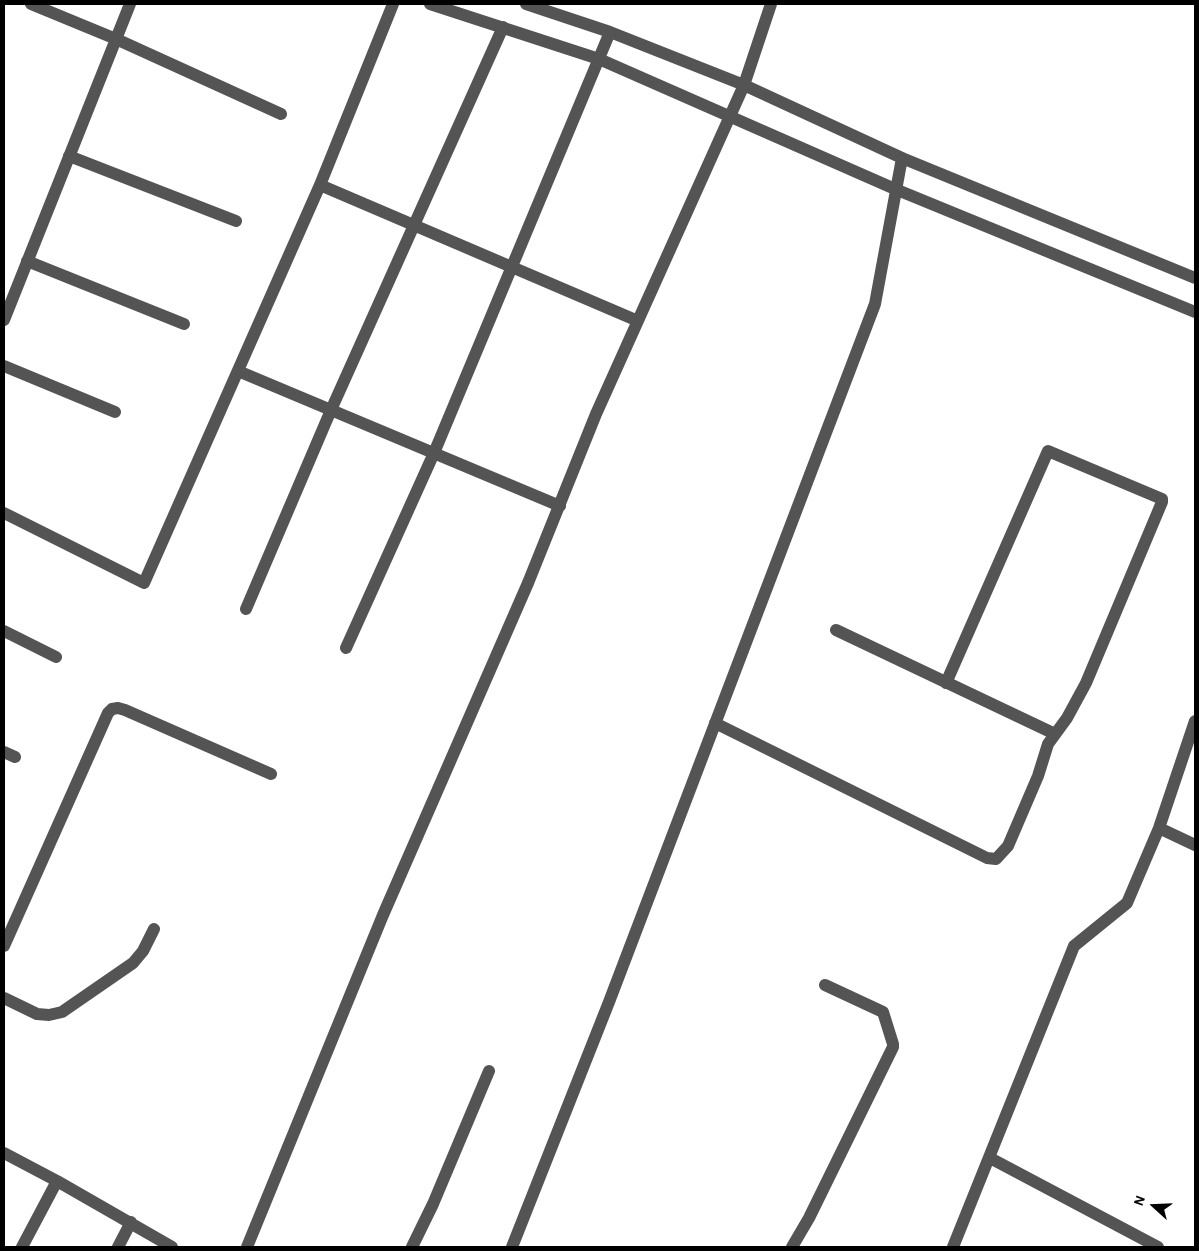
<!DOCTYPE html>
<html>
<head>
<meta charset="utf-8">
<style>
  body { margin:0 }
  #map { position:relative; width:1199px; height:1251px; overflow:hidden; background:#fff; font-family:"Alegreya Sans",sans-serif }
  canvas { display:block }
  .frame { position:absolute; inset:0; border:5px solid #000; pointer-events:none }
  .north { position:absolute; left:1129px; top:1181px; width:50px; height:50px; -webkit-text-stroke:4px #fff; paint-order:stroke; rotate:290deg; font-size:14px; font-weight:700; line-height:20px; text-align:center; color:#000 }
  .north::after { content:''; display:block; margin:auto; width:18px; height:22px; background:#000; clip-path:polygon(50% 0,100% 100%,50% 72%,0 100%) }
</style>
</head>
<body>
<div id="map">
<canvas width="1199" height="1251"></canvas>
<div class="frame"></div>
<div class="north">N</div>
</div>
<script>
const context = document.querySelector('canvas').getContext('2d');
context.lineJoin = 'round';
const shape = rows => new Path2D(rows.map(r => 'M' + r).join(''));
function trace(path, color, width, dash) { context.strokeStyle = color; context.lineWidth = width; context.lineCap = dash ? 'butt' : 'round'; context.setLineDash(dash || []); context.stroke(path); }
trace(shape([
  [31,4,116,39,281,114],
  [430,4,599,59,895,189,1195,312],
  [526,4,610,32,744,85,902,158,1195,278],
  [69,156,236,221],
  [320,185,638,321],
  [27,261,184,324],
  [4,320,130,4],
  [4,366,115,412],
  [238,371,560,506],
  [4,513,144,583,320,185,393,4],
  [246,609,331,410,503,27],
  [836,630,1055,734],
  [4,631,56,657],
  [346,648,434,453,610,32],
  [715,723,987,858,996,859,1008,846,1038,776,1048,744,1067,718,1086,683,1162,502,1162,499,1048,451,946,683],
  [4,752,15,757],
  [1159,828,1195,845],
  [4,946,108,713,112,709,118,708,125,710,271,774],
  [4,998,37,1014,49,1015,62,1012,133,963,143,951,154,929],
  [4,1153,57,1181,172,1247],
  [990,1158,1158,1247],
  [22,1247,57,1181],
  [118,1247,131,1222],
  [247,1247,383,915,528,583,596,414,744,85,771,4],
  [412,1247,433,1204,489,1071],
  [512,1247,609,1002,875,304,902,158],
  [792,1247,809,1218,893,1047,893,1044,883,1012,825,985],
  [953,1247,1074,946,1127,903,1159,828,1195,721]
]), '#545454', 12);
</script>
</body>
</html>
